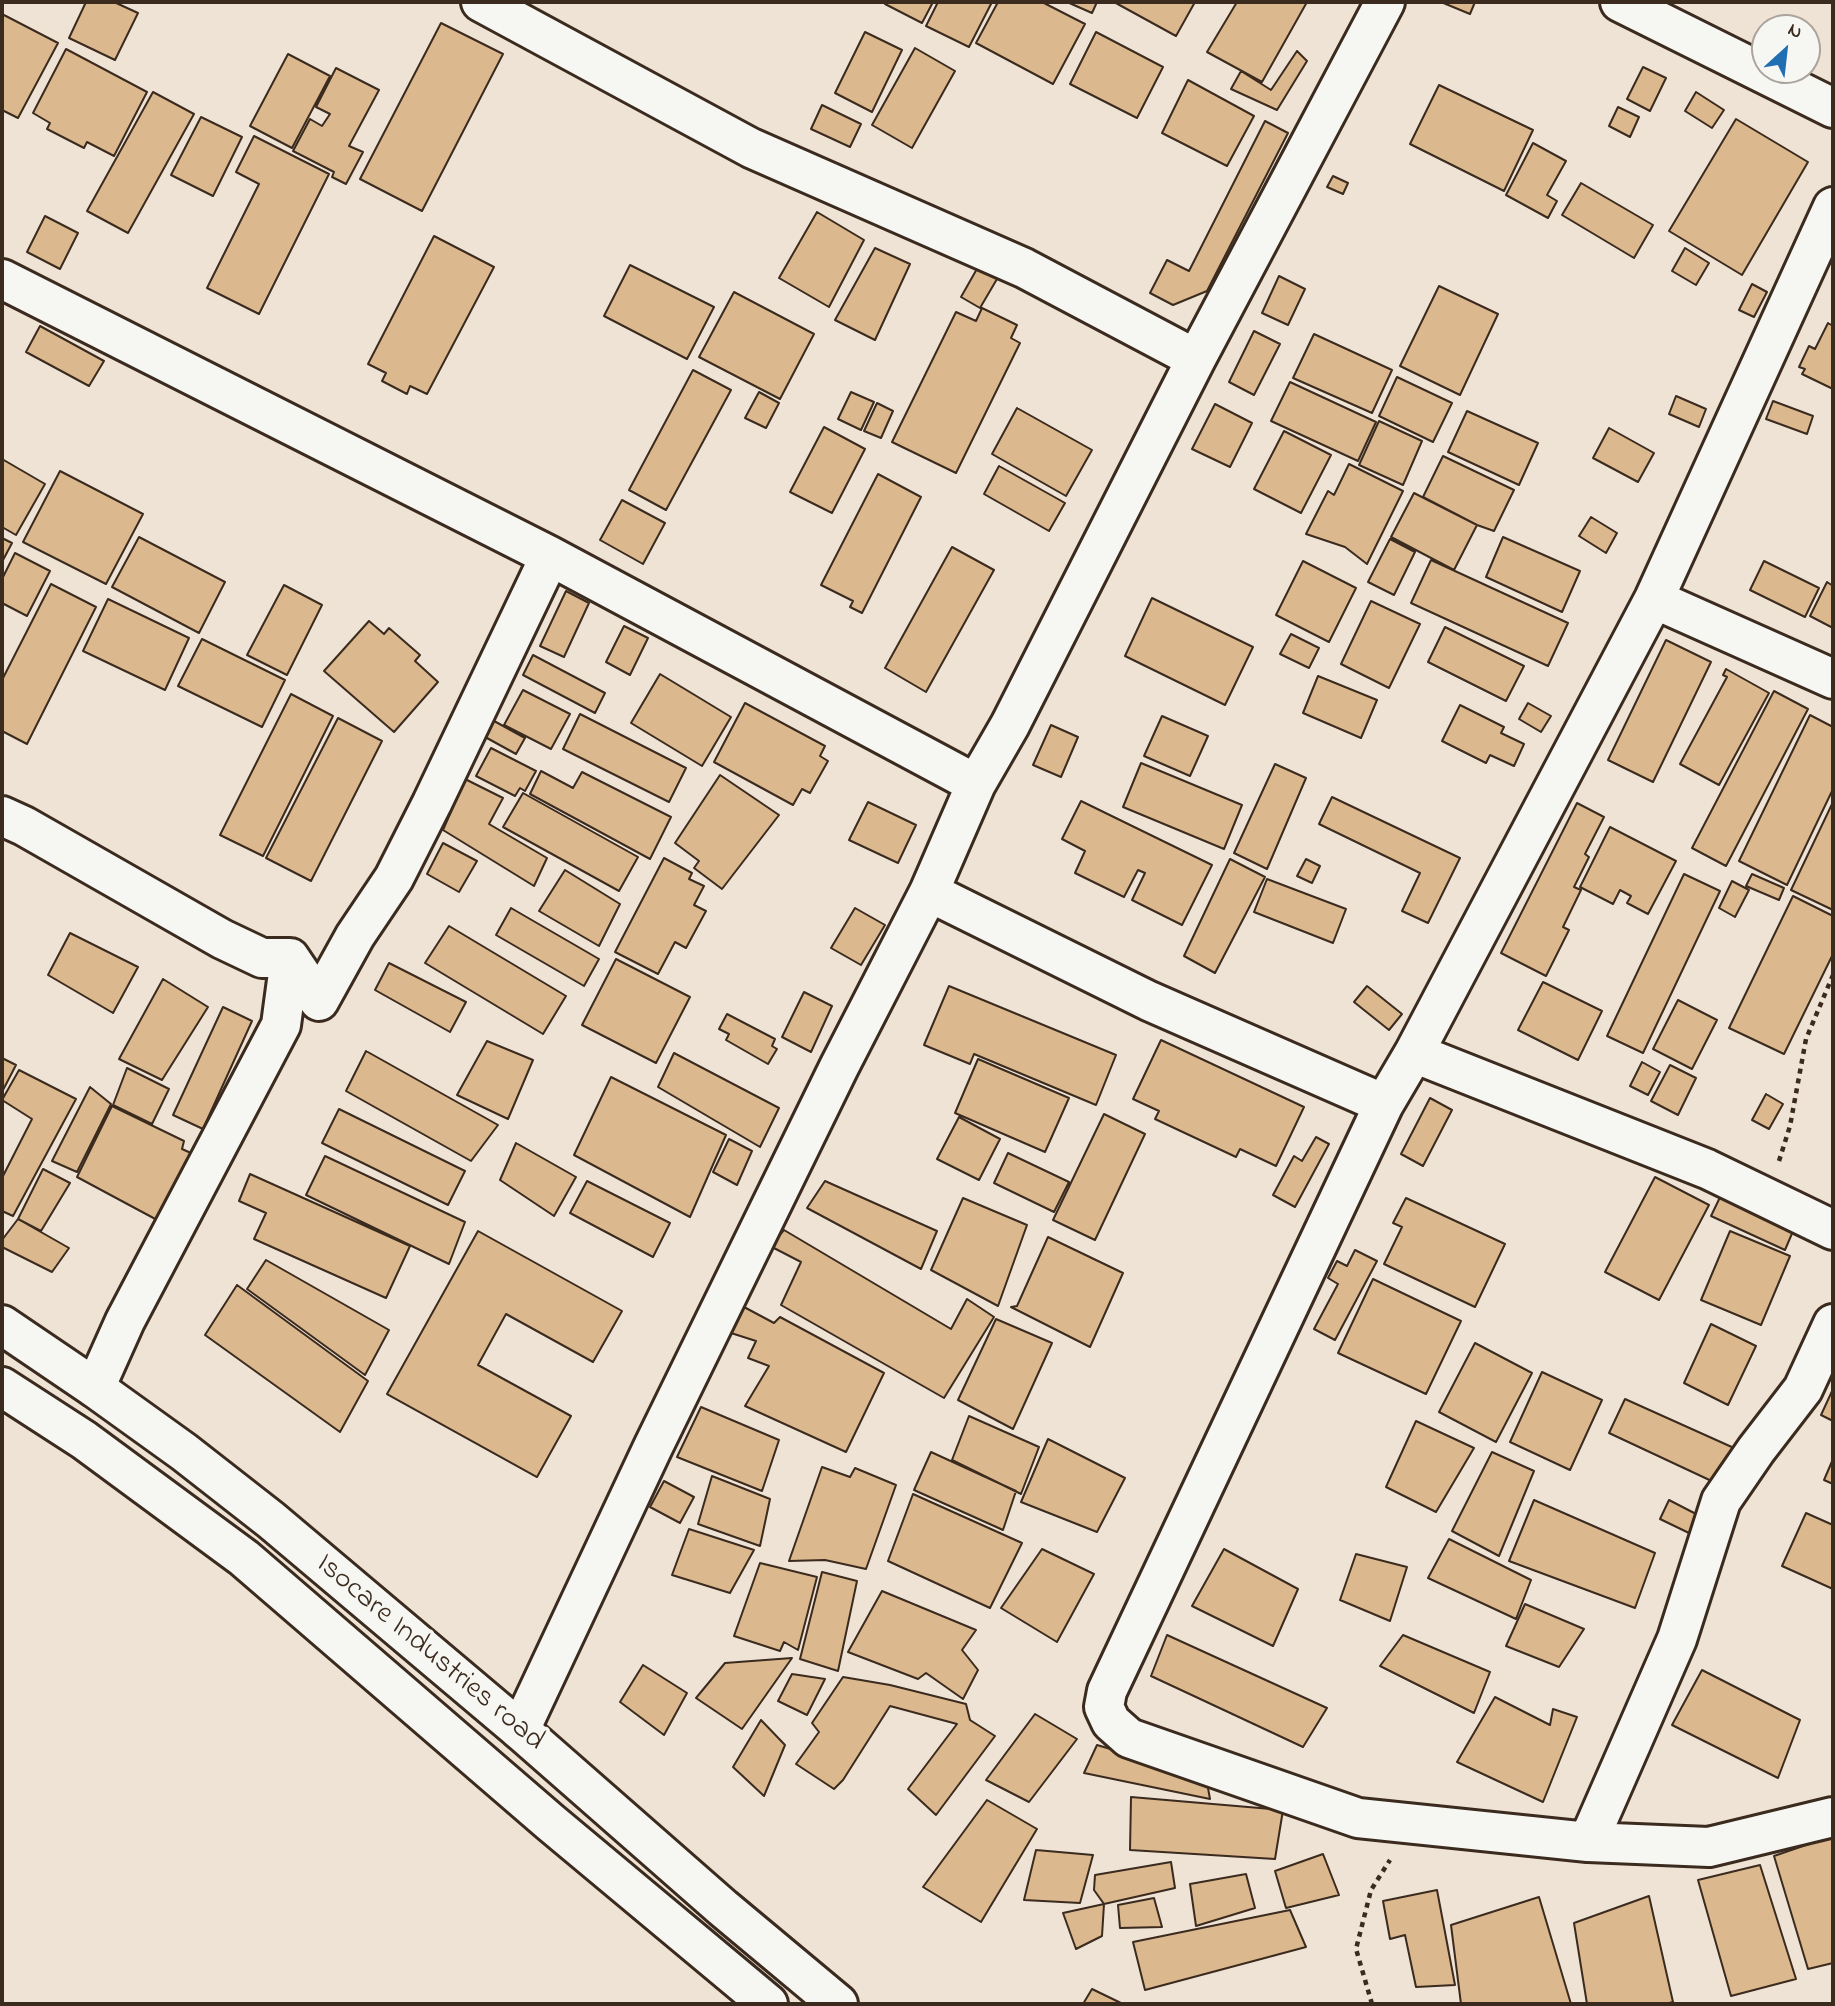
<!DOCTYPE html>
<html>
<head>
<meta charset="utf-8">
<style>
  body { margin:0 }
  #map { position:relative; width:1835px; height:2006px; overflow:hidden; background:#eee3d4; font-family:"Indie Flower",sans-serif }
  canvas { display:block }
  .frame { position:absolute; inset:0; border:4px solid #3b2a1e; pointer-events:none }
  .north { position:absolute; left:1751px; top:14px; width:70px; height:70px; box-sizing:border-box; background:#f6f6f2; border:2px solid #aba49d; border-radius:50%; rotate:27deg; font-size:19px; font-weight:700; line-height:28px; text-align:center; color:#3b2a1e }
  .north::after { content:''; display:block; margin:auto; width:24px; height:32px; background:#1f6fb2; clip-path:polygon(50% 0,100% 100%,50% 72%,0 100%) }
</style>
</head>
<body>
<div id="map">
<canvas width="1835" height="2006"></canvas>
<div class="frame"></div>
<div class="north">N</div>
</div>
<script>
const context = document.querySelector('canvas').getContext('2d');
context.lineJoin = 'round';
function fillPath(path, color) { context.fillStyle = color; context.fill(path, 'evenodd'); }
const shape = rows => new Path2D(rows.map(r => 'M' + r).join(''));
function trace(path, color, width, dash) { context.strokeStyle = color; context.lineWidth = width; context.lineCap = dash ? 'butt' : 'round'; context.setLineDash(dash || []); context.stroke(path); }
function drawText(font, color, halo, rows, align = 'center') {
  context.font = font + ' "Indie Flower",sans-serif'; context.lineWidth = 7; context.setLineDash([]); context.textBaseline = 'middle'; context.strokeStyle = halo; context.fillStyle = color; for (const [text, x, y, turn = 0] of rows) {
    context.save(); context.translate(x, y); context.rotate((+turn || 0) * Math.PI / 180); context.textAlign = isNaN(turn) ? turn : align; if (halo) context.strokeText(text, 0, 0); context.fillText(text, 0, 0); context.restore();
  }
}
const building = shape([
  [86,2,114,2,138,13,115,60,69,38,86,2],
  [886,2,933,2,922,23,885,4,886,2],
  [938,2,992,2,969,47,926,26,938,2],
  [998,2,1042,2,1085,24,1053,84,976,43,998,2],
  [1067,2,1097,2,1092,13,1067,2],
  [1114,2,1195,2,1176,36,1114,2],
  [1237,2,1307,2,1262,82,1207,52,1237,2],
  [1441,2,1475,2,1470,14,1441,2],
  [2,14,58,43,18,118,2,110,2,14],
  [441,23,503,54,422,211,360,179,441,23],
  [865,32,902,50,872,112,835,93,865,32],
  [1096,32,1163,67,1137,118,1070,84,1096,32],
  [915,48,955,71,912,148,872,125,915,48],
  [66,49,147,92,114,156,87,142,84,148,47,129,50,123,33,113,66,49],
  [1297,51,1307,61,1277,110,1231,89,1241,71,1271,90,1297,51],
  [288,54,330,76,292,148,250,126,288,54],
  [1643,67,1666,78,1650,111,1627,99,1643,67],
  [336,68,379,90,349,146,363,152,346,184,332,177,334,172,293,151,310,119,322,126,330,114,316,107,336,68],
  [1188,80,1254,116,1227,166,1162,133,1188,80],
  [1439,85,1533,130,1504,191,1410,144,1439,85],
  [153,92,194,114,128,233,87,211,153,92],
  [1696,92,1724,110,1712,128,1685,111,1696,92],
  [822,105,861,124,850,147,811,129,822,105],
  [1618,107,1639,117,1630,137,1609,126,1618,107],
  [201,117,242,137,213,196,171,175,201,117],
  [1736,119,1808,162,1742,275,1669,231,1736,119],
  [1265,121,1288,133,1207,291,1173,305,1150,293,1167,260,1189,271,1265,121],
  [254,136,329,174,259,314,207,288,259,184,236,172,254,136],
  [1533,143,1566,161,1547,195,1557,201,1548,218,1506,195,1533,143],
  [1333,176,1348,183,1343,194,1327,187,1333,176],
  [1581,183,1653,225,1634,258,1562,215,1581,183],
  [817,212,864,240,829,307,779,278,817,212],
  [45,216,78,233,60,269,27,252,45,216],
  [434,236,494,267,427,394,410,386,407,394,382,381,386,373,368,364,434,236],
  [875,248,910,264,875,340,835,320,875,248],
  [1685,248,1709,263,1696,285,1672,271,1685,248],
  [630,265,714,307,687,359,604,316,630,265],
  [978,267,997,279,980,308,961,297,978,267],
  [1279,276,1305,289,1288,325,1262,313,1279,276],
  [1752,284,1767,292,1754,317,1739,310,1752,284],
  [1439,286,1498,314,1460,395,1400,366,1439,286],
  [734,292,814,334,780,399,699,357,734,292],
  [982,308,1017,325,1011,338,1020,343,956,473,892,442,956,312,976,321,982,308],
  [1828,323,1833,326,1833,389,1802,374,1805,369,1799,367,1809,346,1815,349,1828,323],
  [40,326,104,361,89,386,26,352,40,326],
  [1254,331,1280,344,1254,395,1229,382,1254,331],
  [1314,334,1392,370,1372,413,1293,378,1314,334],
  [693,370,731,390,666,510,629,490,693,370],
  [1397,377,1452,403,1433,442,1379,416,1397,377],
  [1290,382,1376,422,1358,461,1271,421,1290,382],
  [759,392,779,403,766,428,745,418,759,392],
  [851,392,874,402,861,430,838,419,851,392],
  [1676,396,1706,409,1699,427,1669,414,1676,396],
  [1773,401,1813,416,1807,434,1766,419,1773,401],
  [877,403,893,411,881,438,864,431,877,403],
  [1215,404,1252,423,1230,467,1192,449,1215,404],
  [1017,408,1092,450,1066,496,992,454,1017,408],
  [1467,411,1538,443,1519,485,1448,452,1467,411],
  [1379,421,1422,441,1403,485,1359,465,1379,421],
  [824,427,865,449,832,513,790,492,824,427],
  [1609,428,1654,453,1638,482,1593,458,1609,428],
  [1284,431,1331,455,1301,513,1254,489,1284,431],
  [1443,456,1514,490,1494,531,1477,525,1423,497,1443,456],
  [2,459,45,484,16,535,2,527,2,459],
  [1349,464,1403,491,1367,564,1345,547,1306,534,1328,491,1334,495,1349,464],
  [999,466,1065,503,1049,531,984,494,999,466],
  [60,471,143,514,106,584,23,542,60,471],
  [878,474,921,497,862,613,850,607,853,601,821,585,878,474],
  [1414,493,1477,525,1454,570,1391,537,1414,493],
  [622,500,665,523,643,564,600,540,622,500],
  [1591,517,1617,533,1606,553,1579,536,1591,517],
  [139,537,225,582,199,633,112,587,139,537],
  [1503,537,1580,571,1562,612,1486,577,1503,537],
  [2,538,12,543,2,562,2,538],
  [1390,539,1415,552,1394,595,1368,582,1390,539],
  [952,547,994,570,926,692,885,668,952,547],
  [15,553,50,571,27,616,2,603,2,579,15,553],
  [1431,560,1568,623,1548,666,1411,603,1431,560],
  [1303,561,1356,588,1329,642,1276,615,1303,561],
  [1764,561,1819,588,1805,617,1750,590,1764,561],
  [1827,582,1833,586,1833,628,1810,616,1827,582],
  [51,584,96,607,27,744,2,731,2,680,51,584],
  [284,585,322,605,287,675,247,655,284,585],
  [566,591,589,603,564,657,540,646,566,591],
  [1152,598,1253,647,1225,705,1125,656,1152,598],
  [108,599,189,638,165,690,83,651,108,599],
  [1371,601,1420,624,1389,688,1341,664,1371,601],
  [369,621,384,634,389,628,420,655,415,661,438,682,394,732,324,671,369,621],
  [624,626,648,638,630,675,606,662,624,626],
  [1445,627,1524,666,1506,701,1428,662,1445,627],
  [1291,634,1319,648,1309,668,1280,654,1291,634],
  [202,639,285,680,262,727,178,686,202,639],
  [1666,640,1711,662,1653,782,1608,760,1666,640],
  [533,655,605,693,595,713,523,675,533,655],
  [1726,669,1769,693,1719,785,1680,764,1727,677,1723,675,1726,669],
  [660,674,731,717,702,766,631,723,660,674],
  [1318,676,1377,700,1361,738,1303,713,1318,676],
  [523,690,570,714,551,749,504,725,523,690],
  [1774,691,1808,709,1726,866,1692,848,1774,691],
  [291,694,333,716,263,856,220,835,291,694],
  [745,703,825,746,820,756,828,761,810,793,802,789,793,805,714,762,745,703],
  [1528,703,1551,716,1541,732,1519,719,1528,703],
  [1460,705,1504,727,1501,733,1524,744,1514,766,1490,755,1486,763,1442,741,1460,705],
  [580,714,686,768,669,802,563,749,580,714],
  [1810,715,1833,727,1833,789,1787,885,1739,861,1810,715],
  [485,716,525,738,516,754,476,732,485,716],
  [1162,716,1208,736,1190,776,1144,756,1162,716],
  [338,718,382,741,311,881,266,858,338,718],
  [1051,725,1078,737,1061,777,1033,765,1051,725],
  [491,748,536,771,525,791,520,788,515,796,476,776,491,748],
  [1141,763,1242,805,1224,849,1123,807,1141,763],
  [1275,764,1306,778,1267,869,1234,853,1275,764],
  [541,771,573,788,582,772,671,817,650,859,530,794,541,771],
  [720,775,779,815,722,889,694,868,699,861,675,843,720,775],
  [465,779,503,798,489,824,547,858,534,886,443,830,465,779],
  [523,793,638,857,619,891,503,827,523,793],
  [1332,797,1460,858,1428,923,1402,911,1420,873,1319,824,1332,797],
  [1081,801,1212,865,1182,925,1132,900,1145,873,1138,870,1124,897,1075,873,1085,851,1062,839,1081,801],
  [868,802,916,825,898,863,849,840,868,802],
  [1833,802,1833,910,1791,890,1833,802],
  [1577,803,1604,817,1585,854,1589,857,1574,887,1581,890,1563,927,1569,930,1546,976,1501,953,1577,803],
  [1610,827,1676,861,1648,914,1627,903,1631,896,1620,890,1613,904,1580,887,1610,827],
  [443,843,477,861,459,892,427,874,443,843],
  [664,858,692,873,689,879,704,886,694,905,706,911,686,948,675,942,658,974,615,952,664,858],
  [1230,859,1265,877,1215,973,1184,956,1230,859],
  [1306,859,1320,866,1312,883,1297,876,1306,859],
  [565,870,620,904,599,946,539,911,565,870],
  [1684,874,1720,891,1643,1053,1607,1036,1684,874],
  [1752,874,1784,888,1779,900,1746,886,1752,874],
  [1267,879,1346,909,1333,943,1254,912,1267,879],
  [1732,881,1749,890,1735,917,1719,908,1732,881],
  [1793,896,1833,916,1833,954,1784,1054,1729,1028,1793,896],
  [511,908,599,959,584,986,496,935,511,908],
  [855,908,885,925,861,965,831,948,855,908],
  [449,926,566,996,543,1034,425,963,449,926],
  [70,933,138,967,113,1013,48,975,70,933],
  [616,959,690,997,656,1063,582,1025,616,959],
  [389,963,466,1002,450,1032,375,990,389,963],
  [163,979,208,1007,162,1080,119,1059,163,979],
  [1543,982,1602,1011,1578,1060,1518,1030,1543,982],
  [949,986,1116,1055,1096,1105,974,1054,970,1064,924,1045,949,986],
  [1367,986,1402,1014,1389,1030,1354,1002,1367,986],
  [804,992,832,1006,811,1052,782,1037,804,992],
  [1678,1000,1717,1020,1692,1069,1653,1049,1678,1000],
  [223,1007,252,1021,203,1129,173,1115,223,1007],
  [727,1014,775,1039,772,1046,777,1049,768,1064,726,1040,729,1034,719,1029,727,1014],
  [1161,1040,1304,1107,1276,1166,1240,1149,1236,1157,1155,1119,1159,1111,1133,1099,1161,1040],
  [487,1041,533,1060,508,1119,457,1095,487,1041],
  [366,1051,498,1125,471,1161,346,1091,366,1051],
  [674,1053,779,1108,760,1147,658,1087,674,1053],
  [2,1058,16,1065,2,1092,2,1058],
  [978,1059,1069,1098,1045,1152,955,1113,978,1059],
  [1642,1062,1660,1072,1648,1095,1630,1086,1642,1062],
  [1670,1065,1696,1078,1678,1115,1651,1101,1670,1065],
  [127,1068,169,1089,152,1124,113,1105,127,1068],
  [19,1070,76,1099,13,1216,2,1211,2,1178,32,1119,2,1100,19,1070],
  [611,1077,726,1135,690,1217,574,1155,611,1077],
  [90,1087,111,1104,77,1172,52,1161,90,1087],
  [1766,1094,1783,1104,1769,1129,1752,1120,1766,1094],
  [1430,1098,1452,1110,1423,1166,1401,1154,1430,1098],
  [112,1106,184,1141,182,1149,191,1153,159,1221,77,1177,112,1106],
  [339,1109,465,1171,448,1205,322,1143,339,1109],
  [1104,1114,1145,1134,1095,1240,1053,1220,1104,1114],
  [959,1117,1000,1139,979,1180,937,1159,959,1117],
  [1316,1137,1329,1144,1295,1207,1273,1195,1294,1156,1302,1161,1316,1137],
  [729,1139,752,1151,737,1185,713,1172,729,1139],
  [516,1143,576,1177,554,1216,500,1180,516,1143],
  [1008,1153,1069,1182,1054,1212,994,1183,1008,1153],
  [325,1156,465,1222,449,1264,306,1195,325,1156],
  [43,1169,70,1183,41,1231,18,1219,43,1169],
  [250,1174,410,1246,386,1298,254,1239,266,1213,239,1201,250,1174],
  [1655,1177,1709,1205,1659,1300,1605,1272,1655,1177],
  [587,1181,670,1223,653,1257,570,1213,587,1181],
  [825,1181,937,1231,921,1269,807,1208,825,1181],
  [1723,1191,1796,1224,1785,1250,1711,1216,1723,1191],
  [963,1198,1027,1225,998,1306,931,1270,963,1198],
  [1406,1198,1505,1244,1475,1307,1384,1264,1402,1227,1393,1223,1406,1198],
  [18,1219,69,1248,52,1272,2,1247,2,1240,18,1219],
  [784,1230,951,1329,967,1299,994,1317,944,1398,781,1305,801,1262,770,1246,784,1230],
  [478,1231,622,1311,593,1362,506,1314,478,1365,571,1416,537,1477,387,1394,478,1231],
  [1730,1231,1790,1256,1761,1325,1701,1300,1730,1231],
  [1048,1237,1123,1273,1090,1347,1011,1307,1017,1306,1048,1237],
  [1355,1250,1377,1261,1335,1340,1314,1329,1338,1284,1328,1278,1337,1261,1347,1266,1355,1250],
  [266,1260,389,1330,365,1375,247,1289,266,1260],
  [1373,1279,1461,1321,1426,1394,1338,1353,1373,1279],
  [237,1285,368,1381,340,1432,205,1335,237,1285],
  [744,1307,774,1323,780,1317,884,1373,846,1452,745,1406,769,1366,748,1358,756,1341,731,1333,744,1307],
  [996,1319,1052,1343,1013,1429,958,1400,996,1319],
  [1711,1324,1756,1346,1728,1405,1684,1383,1711,1324],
  [1475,1343,1532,1373,1496,1442,1439,1412,1475,1343],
  [1542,1372,1602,1400,1570,1470,1510,1442,1542,1372],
  [1833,1389,1833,1421,1821,1415,1833,1389],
  [1625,1399,1734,1448,1718,1484,1609,1433,1625,1399],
  [701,1407,779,1440,762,1491,677,1457,701,1407],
  [969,1416,1039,1447,1021,1494,952,1460,969,1416],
  [1416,1421,1474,1448,1436,1512,1386,1487,1416,1421],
  [1048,1439,1125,1478,1097,1532,1021,1502,1048,1439],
  [931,1452,1016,1491,1003,1530,914,1490,931,1452],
  [1492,1452,1534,1471,1499,1556,1452,1531,1492,1452],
  [1833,1459,1833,1484,1824,1480,1833,1459],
  [822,1467,850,1477,855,1468,896,1485,866,1569,825,1560,789,1561,822,1467],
  [712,1476,770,1499,760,1546,698,1524,712,1476],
  [664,1481,694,1497,680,1523,650,1507,664,1481],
  [913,1494,1022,1543,990,1608,888,1561,913,1494],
  [1534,1500,1655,1553,1635,1608,1509,1561,1534,1500],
  [1669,1500,1698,1515,1689,1533,1660,1519,1669,1500],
  [1806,1513,1833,1525,1833,1589,1782,1566,1806,1513],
  [689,1529,754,1550,730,1593,672,1575,689,1529],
  [1449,1539,1531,1580,1516,1619,1428,1578,1449,1539],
  [1042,1549,1094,1574,1057,1642,1001,1608,1042,1549],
  [1224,1549,1298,1589,1273,1646,1192,1606,1224,1549],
  [1356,1554,1407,1567,1390,1621,1340,1600,1356,1554],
  [760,1563,817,1577,798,1650,784,1642,780,1651,734,1636,760,1563],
  [822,1572,857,1581,838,1671,800,1659,822,1572],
  [882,1591,976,1630,962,1650,978,1670,963,1699,926,1673,918,1679,848,1652,882,1591],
  [1525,1604,1584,1629,1559,1667,1506,1646,1525,1604],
  [1167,1635,1327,1708,1303,1747,1151,1676,1167,1635],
  [1403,1635,1490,1672,1474,1713,1380,1666,1403,1635],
  [792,1658,742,1729,696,1698,725,1663,792,1658],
  [643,1665,687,1693,664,1735,620,1702,643,1665],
  [1702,1670,1800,1720,1778,1778,1672,1725,1702,1670],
  [792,1674,825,1679,807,1715,778,1701,792,1674],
  [843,1677,890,1685,966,1704,970,1720,995,1736,936,1815,908,1789,957,1724,890,1706,843,1780,834,1789,796,1764,819,1732,812,1723,843,1677],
  [1495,1697,1550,1725,1553,1709,1577,1717,1543,1802,1457,1762,1495,1697],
  [1035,1714,1077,1739,1029,1802,986,1780,1035,1714],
  [761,1720,785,1745,764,1796,733,1767,761,1720],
  [1097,1745,1206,1777,1210,1799,1084,1773,1097,1745],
  [1131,1797,1283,1810,1275,1859,1130,1850,1131,1797],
  [987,1800,1037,1829,981,1922,923,1887,987,1800],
  [1832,1836,1833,1963,1808,1969,1774,1856,1832,1836],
  [1036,1850,1093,1855,1080,1903,1024,1900,1036,1850],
  [1323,1854,1339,1895,1286,1908,1275,1871,1323,1854],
  [1171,1862,1175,1888,1104,1904,1094,1890,1095,1875,1171,1862],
  [1760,1865,1796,1979,1731,1996,1698,1880,1760,1865],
  [1246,1874,1255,1908,1196,1926,1190,1884,1246,1874],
  [1437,1890,1455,1985,1416,1987,1405,1935,1390,1939,1383,1901,1437,1890],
  [1649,1896,1673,2002,1665,2004,1587,2004,1574,1923,1649,1896],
  [1539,1897,1571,2004,1461,2004,1451,1925,1539,1897],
  [1154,1898,1162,1927,1120,1928,1118,1905,1154,1898],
  [1104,1904,1102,1936,1076,1949,1063,1913,1104,1904],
  [1290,1910,1306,1947,1145,1990,1133,1942,1290,1910],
  [1092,1989,1123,2004,1083,2004,1092,1989]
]);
fillPath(building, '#dcb88e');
trace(building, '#3b2a1e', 2);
const street = shape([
  [481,2,751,148,1024,268,1196,359],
  [1620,2,1833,108],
  [1833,207,1654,599,1414,1053,1384,1104,1107,1691,1104,1707,1111,1722,1129,1738,1358,1818,1588,1842,1709,1847,1833,1817],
  [2,279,550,556,976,784],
  [1654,599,1833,679],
  [2,816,24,826,222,939,262,958,290,958,319,1001,355,936,394,878,432,803,550,556],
  [929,892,1149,1001,1384,1104],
  [1414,1053,1707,1169,1833,1230],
  [95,1388,125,1321,281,1025,290,958],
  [520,1730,653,1447,839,1067,929,892,976,784,1010,725,1196,359,1385,2],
  [1588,1842,1677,1639,1721,1501,1756,1450,1803,1389,1833,1324]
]);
const secondary = shape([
  [2,1325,95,1388,184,1452,271,1520,520,1730,723,1908,838,2004],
  [2,1387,84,1440,244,1558,550,1822,768,2004]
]);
trace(street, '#3b2a1e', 44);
trace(secondary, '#3b2a1e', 44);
trace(shape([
  [1779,1161,1790,1126,1806,1039,1833,975],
  [1372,2004,1356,1949,1371,1890,1390,1860]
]), '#3b2a1e', 4.5, [5, 5]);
trace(street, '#f6f6f2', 38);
trace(secondary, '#f6f6f2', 38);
drawText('30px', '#3b2a1e', '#f6f6f2', [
  ["Isocare Industries road",429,1654,40]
]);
</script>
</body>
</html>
